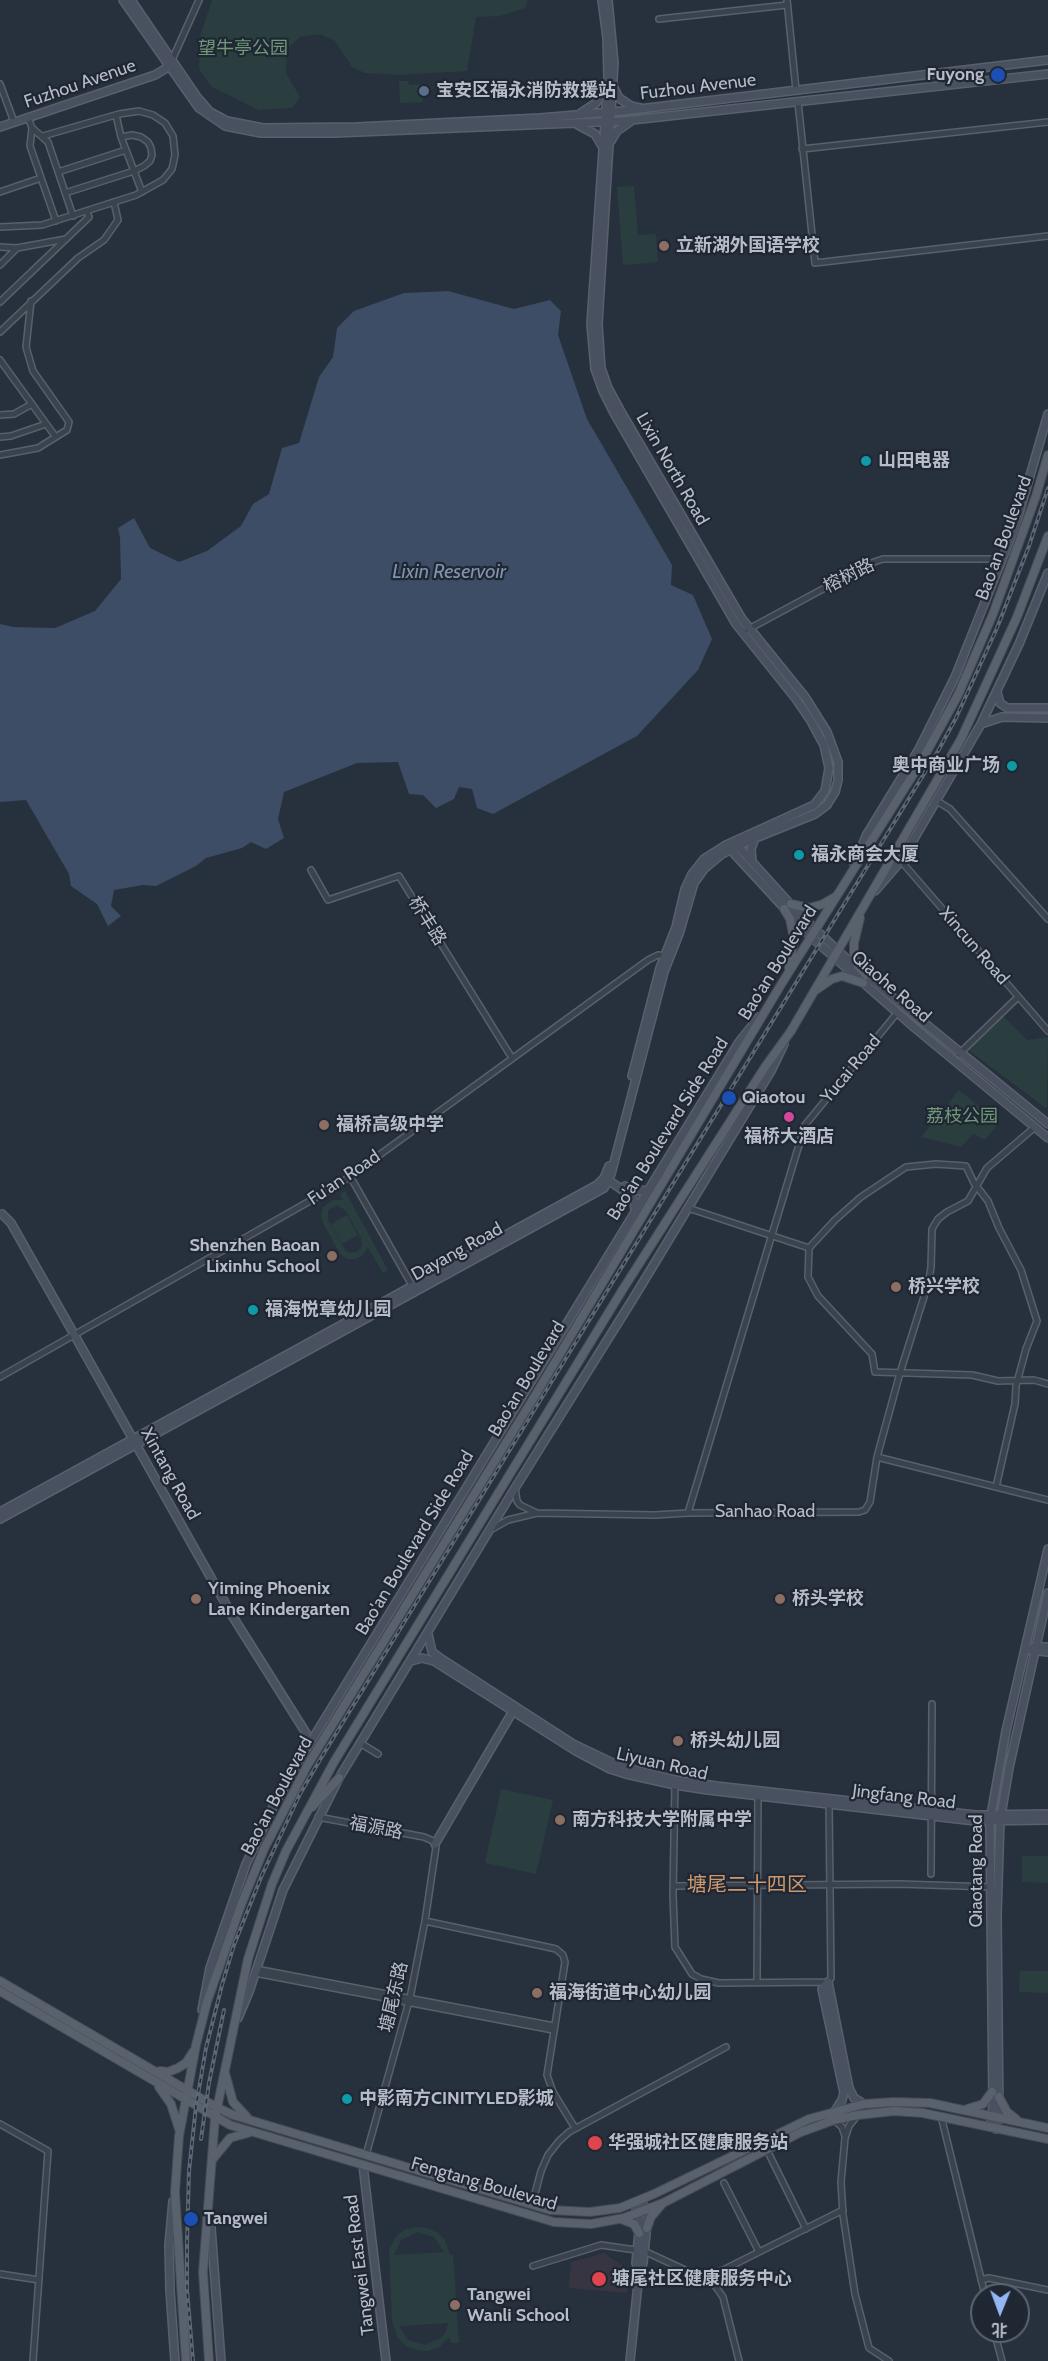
<!DOCTYPE html>
<html>
<head>
<meta charset="utf-8">
<style>
  body { margin:0 }
  #map { position:relative; width:1048px; height:2361px; overflow:hidden; background:#27303d; font-family:Cabin,"Noto Sans SC",sans-serif }
  canvas { display:block }
  .north { position:absolute; left:970px; top:2283px; width:60px; height:60px; box-sizing:border-box; background:#1f2733; border:2px solid #5c636f; border-radius:50%; rotate:181deg; font-size:16px; font-weight:700; line-height:24px; text-align:center; color:#b7bdc8 }
  .north::after { content:''; display:block; margin:auto; width:21px; height:27px; background:#94b6f1; clip-path:polygon(50% 0,100% 100%,50% 72%,0 100%) }
</style>
</head>
<body>
<div id="map">
<canvas width="1048" height="2361"></canvas>
<div class="north">北</div>
</div>
<script>
const context = document.querySelector('canvas').getContext('2d');
context.lineJoin = 'round';
function fillPath(path, color) { context.fillStyle = color; context.fill(path, 'evenodd'); }
const shape = rows => new Path2D(rows.map(r => 'M' + r).join(''));
function trace(path, color, width, dash) { context.strokeStyle = color; context.lineWidth = width; context.lineCap = dash ? 'butt' : 'round'; context.setLineDash(dash || []); context.stroke(path); }
function drawText(font, color, halo, rows, align = 'center') {
  context.font = font + ' Cabin,"Noto Sans SC",sans-serif'; context.lineWidth = 4.5; context.setLineDash([]); context.textBaseline = 'middle'; context.strokeStyle = halo; context.fillStyle = color; for (const [text, x, y, turn = 0] of rows) {
    context.save(); context.translate(x, y); context.rotate((+turn || 0) * Math.PI / 180); context.textAlign = isNaN(turn) ? turn : align; if (halo) context.strokeText(text, 0, 0); context.fillText(text, 0, 0); context.restore();
  }
}
fillPath(shape([
  [604,2253,629,2270,627,2293,569,2288,571,2262]
]), '#373542');
fillPath(shape([
  [212,0,528,0,525,8,500,16,476,17,467,71,398,75,365,73,352,67,335,41,320,34,300,37,287,49,286,73,300,97,292,108,259,110,212,87,199,69,200,37],
  [399,81,408,81,409,85,422,84,423,102,400,103],
  [634,186,638,235,656,234,658,262,623,265,617,187],
  [1002,1015,1027,1040,1048,1037,1047,1109,967,1049],
  [959,1090,999,1123,985,1140,973,1134,961,1147,921,1137],
  [345,1191,388,1270,383,1273,368,1247,363,1255,356,1259,347,1259,340,1254,323,1223,321,1215,323,1207,333,1200,343,1200,340,1194],
  [337,1205,346,1211,361,1238,362,1246,357,1252,349,1253,345,1250,328,1220,328,1210],
  [347,1215,358,1235,342,1244,331,1224],
  [501,1789,553,1800,536,1874,485,1863],
  [1022,1856,1048,1856,1048,1883,1022,1882],
  [1020,1971,1048,1971,1048,1993,1019,1992],
  [417,2227,428,2228,438,2233,445,2240,450,2255,453,2255,459,2343,451,2343,450,2337,438,2348,427,2351,416,2350,406,2346,398,2338,392,2322,389,2249,397,2235,406,2229],
  [417,2232,434,2237,444,2252,394,2255,401,2240],
  [448,2323,446,2331,441,2338,425,2345,408,2340,399,2326]
]), '#2a3e40');
fillPath(shape([
  [448,291,514,309,550,300,561,311,558,335,587,419,672,565,671,585,693,595,712,639,698,670,637,736,493,814,477,808,472,789,459,787,454,799,436,808,423,795,409,794,398,762,357,763,284,792,278,819,284,838,266,849,251,842,242,848,206,858,196,866,156,886,143,885,114,890,111,906,121,916,108,926,97,904,71,886,69,874,26,800,0,802,0,624,13,627,55,628,95,611,121,579,120,538,118,528,134,518,150,548,179,562,207,551,241,526,253,504,269,494,282,448,299,443,319,377,333,357,337,328,354,311,404,293]
]), '#3d4d65');
const street = shape([
  [787,0,796,90],
  [659,19,787,5],
  [172,60,199,0],
  [0,84,14,122],
  [798,102,815,263,1048,236],
  [116,115,121,137],
  [28,117,32,128,48,142,73,216],
  [32,128,30,146,56,221],
  [802,149,1048,122],
  [58,172,126,150],
  [0,192,41,178],
  [65,193,134,171,144,166,150,161,152,155,151,148,148,142,141,137,132,135,121,137,126,150,142,192],
  [0,227,42,225,136,195,163,180,172,169,175,155,173,136,165,123,153,115,139,111,119,114,43,136],
  [0,247,17,248,66,239],
  [0,265,17,248],
  [0,302,89,217,87,212],
  [0,332,78,258,104,240,118,220,114,202],
  [0,360,55,436],
  [0,415,14,414,32,404],
  [0,437,11,436,46,424],
  [0,455,38,448,67,430,69,422,33,371,26,347,31,301],
  [747,630,871,563,883,559,1003,559],
  [937,801,950,809,1048,919],
  [901,861,1048,1031],
  [311,870,328,900,399,876,512,1058],
  [959,1054,1018,997],
  [350,1176,413,1287],
  [688,1208,809,1248,808,1277,818,1296,872,1354,875,1372,972,1375,998,1381,1034,1380,1048,1384],
  [809,1248,835,1220,861,1197,906,1167,936,1164,966,1166,974,1183,988,1201,999,1228,1021,1270,1037,1321,1026,1349,1016,1386,1015,1404,996,1487],
  [0,1377,338,1185,648,960,658,955,668,956],
  [877,1457,1048,1500],
  [537,1513,655,1515,688,1513,859,1512,865,1510,870,1502,877,1457,900,1373,928,1284,931,1268,932,1229,938,1219,947,1212,968,1201,987,1168,1035,1127],
  [688,1513,805,1125,897,1013],
  [492,1529,508,1520,537,1513,520,1505,517,1501,515,1488],
  [360,1743,378,1754],
  [675,1782,673,1895,675,1947,692,1974,701,1979,719,1983,828,1982],
  [318,1817,424,1837,433,1841,436,1847,425,1921,410,1998,366,2155],
  [931,1874,932,1704],
  [674,1886,900,1884,991,1887],
  [425,1921,538,1945,556,1949,563,1955,565,1962,547,2075,553,2092,575,2128],
  [256,1969,554,2026],
  [255,1973,553,2030],
  [757,1982,758,1792],
  [828,1982,831,1978,829,1803],
  [857,2116,849,2126,845,2138,841,2182,843,2215,855,2294,869,2348,889,2361],
  [941,2116,985,2295],
  [834,2120,842,2127,845,2136],
  [0,2124,48,2151,33,2361],
  [767,2150,806,2229],
  [724,2183,759,2252],
  [532,2205,541,2171,548,2155,559,2141,569,2132,726,2047],
  [644,2251,713,2283,723,2297,739,2361],
  [533,2266,601,2245,636,2250],
  [0,2274,39,2280],
  [705,2279,843,2210],
  [981,2280,989,2278,1048,2290],
  [994,2331,1002,2361]
]);
const secondary = shape([
  [123,0,199,108,225,126,261,133,335,133,623,121,1048,74],
  [131,0,197,97,210,112,227,121,263,128,357,127,540,118,623,111,1048,60],
  [602,0,607,38,608,78,591,324,595,369,603,391,614,413,736,624,796,699,811,721,824,745,829,768,825,791,814,805,726,845,704,859,692,874,685,889,676,927,660,968,632,1076],
  [613,86,619,98,631,106,640,108],
  [581,113,596,103,605,88],
  [578,125,595,134,602,146],
  [0,127,155,75,165,69,170,62],
  [611,141,617,131,630,122],
  [997,692,1000,703,1007,708,1048,708],
  [981,724,1002,717,1048,718],
  [736,844,801,916,851,963,1048,1124],
  [729,848,811,937,915,1028,1048,1138],
  [752,861,751,849,755,838],
  [854,864,867,834,919,749,955,677,1015,527,1048,414],
  [875,891,901,861,981,724,1019,644,1048,573],
  [605,1178,630,1195,634,1201,635,1210],
  [625,1186,637,1191,648,1190],
  [2,1214,11,1223,75,1336,233,1617,306,1733,306,1747],
  [0,1512,597,1185,604,1178,609,1166],
  [0,1519,604,1188,611,1174,664,972,679,934,694,883,704,869,722,854,748,841,815,814,827,805,835,792,838,780,838,762,827,732,805,697,742,619,620,410,608,388,601,368,598,324,614,63,608,0],
  [428,1634,432,1652,443,1660,573,1744,619,1766,675,1780,716,1786,975,1815,1048,1814],
  [1033,1647,1048,1647],
  [1030,1650,1048,1652],
  [411,1661,422,1658,434,1661,576,1751,610,1769,626,1774,675,1785,708,1790,975,1821,1048,1820],
  [435,1844,513,1711],
  [828,1982,822,1989,844,2093,842,2100,835,2111],
  [828,1982,849,2088,854,2098,864,2104],
  [202,2010,210,1968,246,1864,273,1807,299,1761,739,1042,759,1017],
  [238,2018,249,1992,283,1890,339,1778,515,1488,636,1294,771,1071,784,1044],
  [990,2127,993,2106,990,1821,1006,1731,1048,1549],
  [996,2129,999,2113,997,1915,1000,1821,1009,1768,1048,1593],
  [363,2165,386,2361],
  [173,2201,169,2245,170,2290,175,2361],
  [634,2203,640,2221,636,2263,639,2274],
  [210,2214,221,2361],
  [630,2361,639,2274,643,2263,647,2224,647,2212,641,2200]
]);
const primary = shape([
  [791,904,809,908,823,904,835,897],
  [784,909,790,919,794,939,789,968],
  [860,918,854,943,854,955,858,966,866,975],
  [816,990,832,979,842,976,863,983],
  [312,1807,339,1778],
  [0,1981,216,2107,233,2115,550,2210,590,2212,620,2208,654,2194,809,2119,864,2104,893,2102,930,2103,1048,2128],
  [0,1991,230,2125,554,2222,591,2224,624,2218,663,2203,801,2132,834,2120,858,2115,894,2111,923,2113,1048,2139],
  [160,2071,168,2072,178,2068,186,2063,193,2052],
  [225,2073,233,2102,247,2117],
  [159,2087,171,2104,179,2129],
  [999,2097,1007,2112,1016,2119],
  [967,2109,983,2104,992,2092],
  [212,2160,230,2138,248,2133],
  [621,2219,634,2224,639,2233],
  [647,2228,651,2217,662,2204],
  [186,2361,175,2192,179,2136,196,2045,207,2002,241,1905,264,1849,307,1766,536,1394,782,983,921,762,958,695,993,614,1036,496,1048,455],
  [209,2361,203,2272,215,2118,248,1959,272,1884,286,1851,334,1762,623,1289,765,1067,791,1031,918,813,961,739,978,702,1017,617,1048,536]
]);
trace(street, '#58606b', 8);
trace(secondary, '#58606b', 10);
trace(primary, '#444b57', 10);
trace(street, '#3a424e', 5);
trace(secondary, '#495160', 7);
trace(primary, '#59616d', 8);
const rail = shape([
  [201,2139,209,2083,224,2010],
  [193,2361,187,2290,187,2242,189,2171,196,2106,206,2048,222,1985,234,1945,262,1875,300,1794,321,1758,938,751,956,718,997,628,1029,546,1048,488]
]);
trace(rail, '#5d6674', 4);
trace(rail, '#1f2733', 1.5, [4.5]);
for (const [x, y, r, color] of [
  [998,75,8,"#1a4fb4"],
  [424,91,6,"#5c6f8a"],
  [664,246,6,"#8d6e63"],
  [866,461,6,"#0f9aa8"],
  [1012,766,6,"#0f9aa8"],
  [799,855,6,"#0f9aa8"],
  [729,1098,8,"#1a4fb4"],
  [789,1117,6,"#d1479c"],
  [324,1125,6,"#8d6e63"],
  [332,1256,6,"#8d6e63"],
  [896,1287,6,"#8d6e63"],
  [253,1310,6,"#0f9aa8"],
  [196,1599,6,"#8d6e63"],
  [780,1599,6,"#8d6e63"],
  [678,1741,6,"#8d6e63"],
  [560,1820,6,"#8d6e63"],
  [537,1993,6,"#8d6e63"],
  [347,2099,6,"#0f9aa8"],
  [595,2143,8,"#e0444e"],
  [191,2219,8,"#1a4fb4"],
  [599,2279,8,"#e0444e"],
  [455,2305,6,"#8d6e63"]
]) { const dot = new Path2D(); dot.arc(x, y, r, 0, 2 * Math.PI); context.fillStyle = color; context.fill(dot); trace(dot, '#1f2733', 2); }
drawText('18px', '#709879', '#1f2733', [
  ["望牛亭公园",243,49],
  ["荔枝公园",962,1117]
]);
drawText('bold 18px', '#b7bdc8', '#1f2733', [
  ["Fuyong",984,75,"right"],
  ["宝安区福永消防救援站",436,91],
  ["立新湖外国语学校",676,246],
  ["山田电器",878,461],
  ["奥中商业广场",1000,766,"right"],
  ["福永商会大厦",811,855],
  ["Qiaotou",742,1098],
  ["福桥高级中学",336,1125],
  ["福桥大酒店",789,1137,"center"],
  ["Shenzhen Baoan",320,1246,"right"],
  ["Lixinhu School",320,1267,"right"],
  ["桥兴学校",908,1287],
  ["福海悦章幼儿园",265,1310],
  ["Yiming Phoenix",208,1589],
  ["Lane Kindergarten",208,1610],
  ["桥头学校",792,1599],
  ["桥头幼儿园",690,1741],
  ["南方科技大学附属中学",572,1820],
  ["福海街道中心幼儿园",549,1993],
  ["中影南方CINITYLED影城",359,2099],
  ["华强城社区健康服务站",608,2143],
  ["Tangwei",204,2219],
  ["塘尾社区健康服务中心",612,2279],
  ["Tangwei",467,2295],
  ["Wanli School",467,2316]
], 'left');
drawText('18px', '#b7bdc8', '#1f2733', [
  ["Fuzhou Avenue",80,84,-19],
  ["Fuzhou Avenue",698,87,-7],
  ["Lixin North Road",672,469,60],
  ["Bao'an Boulevard",1004,538,-70],
  ["榕树路",849,576,-27],
  ["桥丰路",427,921,58],
  ["Xincun Road",974,946,49],
  ["Bao'an Boulevard",778,963,-58],
  ["Qiaohe Road",891,987,41],
  ["Yucai Road",851,1069,-50],
  ["Bao'an Boulevard Side Road",668,1129,-58],
  ["Fu'an Road",344,1178,-34],
  ["Dayang Road",457,1252,-29],
  ["Bao'an Boulevard",527,1379,-59],
  ["Xintang Road",170,1474,61],
  ["Sanhao Road",765,1512],
  ["Bao'an Boulevard Side Road",415,1543,-59],
  ["Liyuan Road",662,1764,13],
  ["Bao'an Boulevard",277,1796,-62],
  ["Jingfang Road",904,1797,7],
  ["福源路",376,1828,11],
  ["Qiaotang Road",977,1871,-90],
  ["塘尾东路",394,1997,-77],
  ["Fengtang Boulevard",484,2184,16],
  ["Tangwei East Road",360,2265,-97]
]);
drawText('italic 20px', '#8093ae', '#1f2733', [
  ["Lixin Reservoir",449,572]
]);
drawText('20px', '#cd986d', '#1f2733', [
  ["塘尾二十四区",747,1885]
]);
</script>
</body>
</html>
